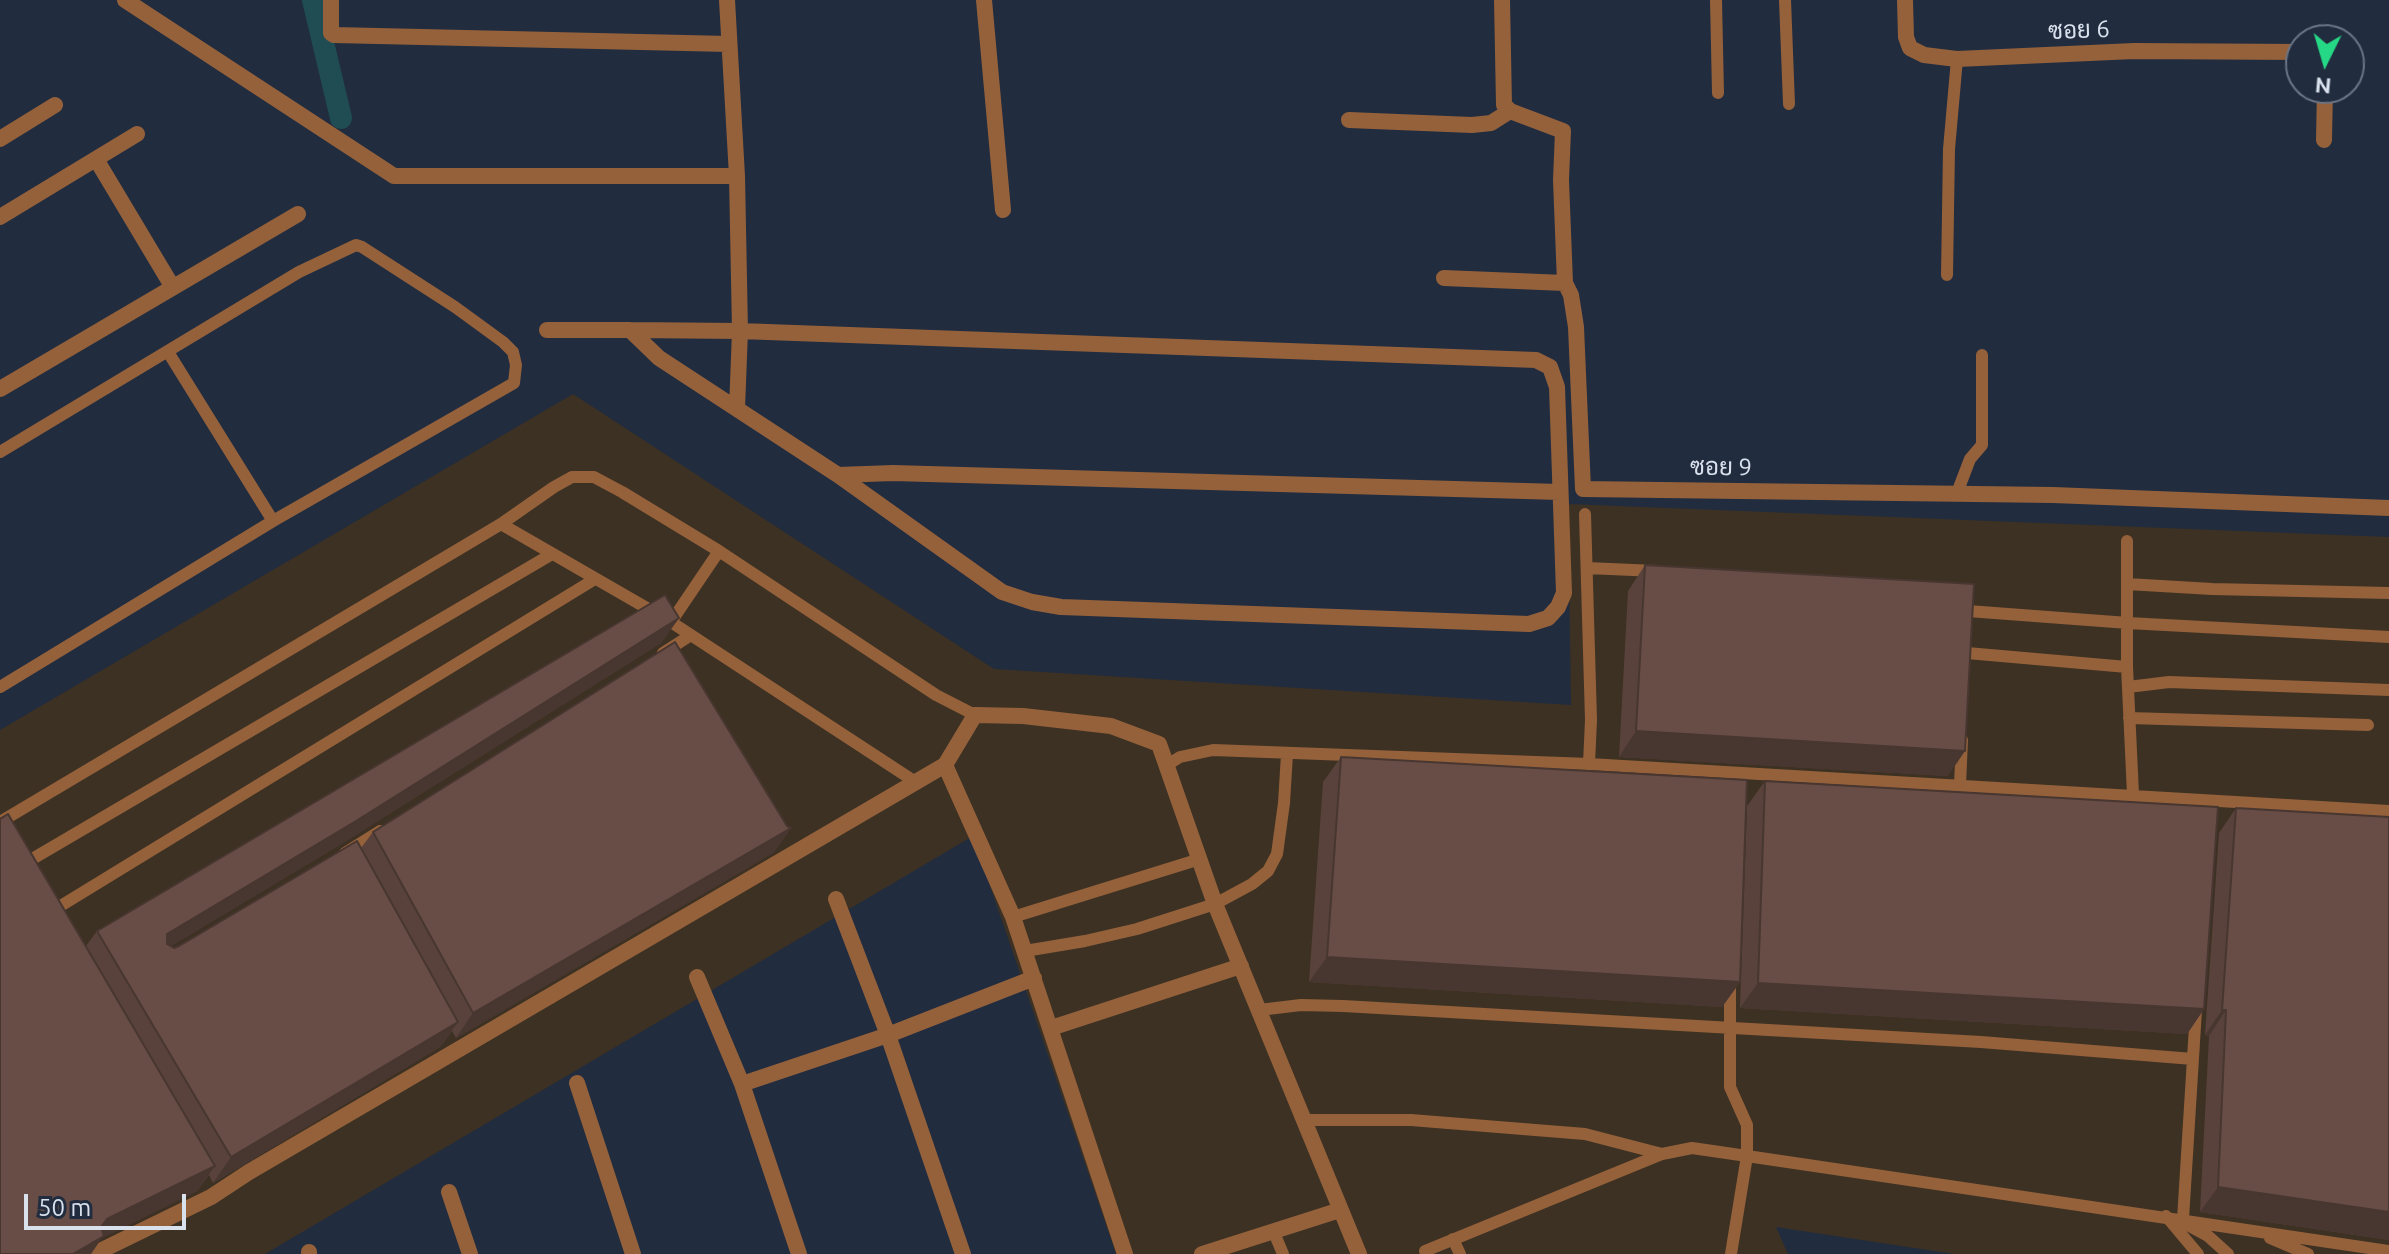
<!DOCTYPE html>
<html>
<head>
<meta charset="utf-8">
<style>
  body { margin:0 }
  #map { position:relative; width:2389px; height:1254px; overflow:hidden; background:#212c3f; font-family:Ubuntu,sans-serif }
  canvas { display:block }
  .north { position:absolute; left:2285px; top:24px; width:80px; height:80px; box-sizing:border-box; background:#212c3f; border:2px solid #6b7485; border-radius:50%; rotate:185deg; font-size:22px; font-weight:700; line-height:32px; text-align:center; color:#d9e1ed }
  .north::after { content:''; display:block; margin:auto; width:28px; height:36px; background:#25d886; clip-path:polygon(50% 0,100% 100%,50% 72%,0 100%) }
  .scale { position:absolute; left:24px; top:1194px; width:162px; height:36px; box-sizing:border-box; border:4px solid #d9e1ed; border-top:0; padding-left:10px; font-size:24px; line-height:28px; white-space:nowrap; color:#d9e1ed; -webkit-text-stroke:6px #212c3f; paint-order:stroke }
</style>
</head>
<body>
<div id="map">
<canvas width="2389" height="1254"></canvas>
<div class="north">N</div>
<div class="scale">50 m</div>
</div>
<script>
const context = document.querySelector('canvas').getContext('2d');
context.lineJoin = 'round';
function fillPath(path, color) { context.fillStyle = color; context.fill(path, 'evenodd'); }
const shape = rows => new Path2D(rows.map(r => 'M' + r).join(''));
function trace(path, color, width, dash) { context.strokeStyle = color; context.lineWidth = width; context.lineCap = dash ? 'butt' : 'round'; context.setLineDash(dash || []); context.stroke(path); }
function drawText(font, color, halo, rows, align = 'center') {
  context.font = font + ' Ubuntu,Sarabun,sans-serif'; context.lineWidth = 6; context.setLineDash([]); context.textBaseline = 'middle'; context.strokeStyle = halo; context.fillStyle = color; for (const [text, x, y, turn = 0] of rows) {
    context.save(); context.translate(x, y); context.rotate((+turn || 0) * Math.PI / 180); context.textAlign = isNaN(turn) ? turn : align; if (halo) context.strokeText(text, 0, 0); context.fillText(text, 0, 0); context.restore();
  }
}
fillPath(shape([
  [573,394,994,669,1571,705,1568,504,2389,537,2389,1254,1954,1254,1776,1227,1788,1254,1116,1254,973,836,265,1254,0,1254,0,730]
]), '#3d3123');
trace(shape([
  [313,0,341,118]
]), '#1f4d53', 22);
trace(shape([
  [1716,0,1718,93],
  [1785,0,1789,104],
  [1947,275,1949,149,1957,59],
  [168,352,273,521],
  [0,452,299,272,356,245,362,247,455,307,503,342,513,352,516,365,514,383,273,521,0,687],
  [1957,493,1970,459,1982,445,1982,355],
  [1585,514,1591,720,1589,764],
  [501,524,671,622,914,781],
  [2127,541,2127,667,2133,794],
  [1587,568,1656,571],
  [2127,584,2212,589,2389,593],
  [1968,611,2128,623,2389,637],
  [671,622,719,551],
  [663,653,691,635],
  [1967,653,2127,667],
  [2128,687,2169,682,2389,690],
  [2129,718,2368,725],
  [1167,765,1180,757,1213,750,1589,764,2389,811],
  [1960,785,1962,740],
  [0,822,501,524,554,487,572,477,594,477,622,492,719,551,936,695,975,715],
  [345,853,380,831],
  [22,865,552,554],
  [49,913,595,579],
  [1013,917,1200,859],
  [1025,951,1085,941,1137,929,1215,904,1252,884,1268,871,1277,854,1284,803,1287,754],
  [1259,1010,1301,1005,1343,1006,1981,1042,2193,1059],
  [1304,1120,1411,1120,1585,1134,1662,1154],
  [2166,1216,2198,1254],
  [2183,1219,2196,1010],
  [2184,1223,2208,1236,2228,1254],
  [1273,1230,1283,1254],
  [2270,1238,2308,1254],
  [1453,1239,1460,1254],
  [1425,1251,1662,1154,1692,1148,1747,1156,1747,1125,1730,1087,1730,982],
  [1731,1254,1747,1156,2389,1251]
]), '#94613b', 12);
trace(shape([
  [125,0,394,176,737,176],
  [331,0,331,33,334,35,729,44],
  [727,0,737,176,740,331,737,409],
  [984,0,1003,210],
  [1502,0,1504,105,1510,111,1563,131,1561,180,1565,283,1571,295,1576,327,1583,489,2053,495,2389,508],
  [1905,0,1906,37,1910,48,1924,55,1957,59,2134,51,2301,52],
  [1349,120,1472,125,1491,123,1510,111],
  [0,139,55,105],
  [2324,140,2325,88],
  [96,159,172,286],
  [0,217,137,134],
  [1444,278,1565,283],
  [547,330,630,330,740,331,1536,360,1550,367,1557,387,1564,593,1558,607,1548,618,1529,624,1061,607,1032,602,1002,592,838,475,659,358,630,330],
  [0,389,298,214],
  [838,475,893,473,1560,492],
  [945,765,1013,917,1125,1254],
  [836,899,888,1035,963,1254],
  [697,977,742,1084,799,1254],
  [1051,1028,1241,966],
  [577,1083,633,1254],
  [742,1084,888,1035,1034,978],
  [449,1192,470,1254],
  [309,1252,309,1254],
  [94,1254,211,1197,249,1172,945,765,975,715,1023,716,1111,726,1159,744,1215,904,1359,1254],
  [1202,1254,1340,1210]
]), '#94613b', 16);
fillPath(shape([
  [1645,565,1948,776,1619,757,1628,591],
  [679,618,661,643,338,846,171,946,174,948,179,946,361,848,373,832,787,826,791,828,773,853,456,1038,452,1031,440,1047,213,1183,209,1175,197,1191,102,1238,86,946,97,931],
  [1341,757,1740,982,1722,1007,1309,982,1323,782],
  [1765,781,2204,1009,2187,1034,1740,1008,1747,806],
  [2236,808,2389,817,2389,1240,2200,1212,2209,1036,2205,1035,2219,833]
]), '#59423b');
fillPath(shape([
  [679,618,661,643,338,846,150,959,167,934],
  [1636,731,1965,751,1948,776,1619,757],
  [791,828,773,853,456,1038,473,1013],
  [1327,957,1740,982,1722,1007,1309,982],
  [1758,983,2204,1009,2187,1034,1740,1008],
  [2222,1010,2226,1010,2209,1036,2205,1035],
  [458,1022,440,1047,213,1183,231,1157],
  [215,1166,197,1191,102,1238,91,1254,73,1254,107,1219],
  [2218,1187,2389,1212,2389,1240,2200,1212]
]), '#483630');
const building = shape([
  [1645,565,1974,584,1965,751,1636,731,1645,565],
  [665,595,679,618,356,821,167,934,167,944,174,948,179,946,357,841,458,1022,231,1157,97,931,665,595],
  [675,642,787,826,791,828,473,1013,373,832,675,642],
  [1341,757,1747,780,1740,982,1327,957,1341,757],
  [1765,781,2218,807,2204,1009,1758,983,1765,781],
  [2236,808,2389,817,2389,1212,2218,1187,2226,1010,2222,1010,2236,808],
  [8,814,215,1166,107,1219,101,1227,104,1236,73,1254,0,1254,0,819,8,814]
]);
fillPath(building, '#674d45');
trace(building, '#483630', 2);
drawText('24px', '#d9e1ed', '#212c3f', [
  ["ซอย 6",2079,30,-2],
  ["ซอย 9",1721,467,1]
]);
</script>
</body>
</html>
